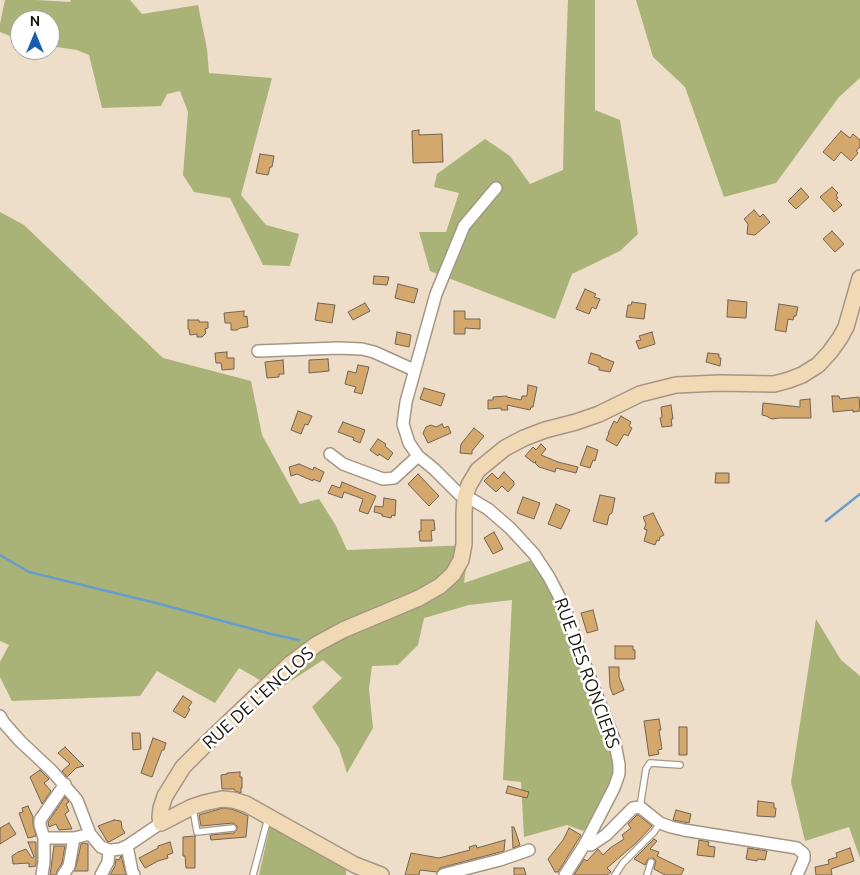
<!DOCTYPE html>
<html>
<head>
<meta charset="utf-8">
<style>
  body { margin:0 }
  #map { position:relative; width:860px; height:875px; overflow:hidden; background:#edddc9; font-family:Ubuntu,sans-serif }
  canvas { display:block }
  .north { position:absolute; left:10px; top:10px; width:50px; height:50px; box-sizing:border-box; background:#fff; border:1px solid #a4a29f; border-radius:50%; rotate:0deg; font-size:14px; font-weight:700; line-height:20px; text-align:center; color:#1b160f }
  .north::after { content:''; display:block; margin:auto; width:18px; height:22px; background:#175fae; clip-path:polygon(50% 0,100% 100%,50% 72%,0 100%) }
</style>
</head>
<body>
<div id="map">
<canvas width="860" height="875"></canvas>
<div class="north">N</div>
</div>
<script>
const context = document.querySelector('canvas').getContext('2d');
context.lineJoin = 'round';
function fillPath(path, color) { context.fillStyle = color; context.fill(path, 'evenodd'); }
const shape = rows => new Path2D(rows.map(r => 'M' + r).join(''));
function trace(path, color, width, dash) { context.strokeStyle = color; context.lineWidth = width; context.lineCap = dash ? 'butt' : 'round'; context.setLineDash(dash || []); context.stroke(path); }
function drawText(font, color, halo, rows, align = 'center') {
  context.font = font + ' Ubuntu,sans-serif'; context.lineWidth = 5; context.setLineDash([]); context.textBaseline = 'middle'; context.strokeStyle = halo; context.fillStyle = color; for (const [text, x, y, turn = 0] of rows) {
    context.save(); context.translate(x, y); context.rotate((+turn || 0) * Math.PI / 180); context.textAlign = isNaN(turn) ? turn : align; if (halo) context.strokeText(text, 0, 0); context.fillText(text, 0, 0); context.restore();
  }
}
fillPath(shape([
  [5,0,36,0,70,2,71,0,130,0,142,14,198,5,207,49,209,73,272,78,241,195,266,225,299,234,290,266,263,265,230,198,194,192,183,175,188,112,180,91,167,94,161,106,102,108,89,55,77,50,50,46,50,20,20,20,20,40,0,32,0,24],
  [568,0,595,0,595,110,620,120,638,234,620,251,572,274,555,319,430,271,419,232,446,232,459,193,434,187,437,174,485,139,510,156,530,184,563,170,565,80],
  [636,0,860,0,860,78,839,97,776,183,724,197,685,87,653,57],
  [0,212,24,225,163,358,251,381,262,435,300,504,319,499,335,524,347,550,469,545,464,583,532,560,560,609,612,741,616,773,591,823,583,831,567,825,524,837,521,782,503,780,512,600,469,605,424,618,418,645,398,665,372,666,369,689,373,728,347,773,339,748,312,707,342,678,323,660,277,690,239,668,215,703,157,671,140,696,12,701,0,677,0,662,9,645,0,641],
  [816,619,841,660,860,676,860,858,849,827,805,841,791,782],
  [270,826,346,867,346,875,259,875]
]), '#a9b377');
trace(shape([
  [826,521,860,494],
  [0,555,29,572,156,603,271,634,299,640]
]), '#659ecd', 2.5);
const building = shape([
  [419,130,419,135,442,134,443,162,413,163,412,131,419,130],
  [841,131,850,138,853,134,860,140,860,147,856,151,858,153,851,161,841,152,834,161,823,152,841,131],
  [260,154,274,156,272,167,270,167,268,175,256,173,260,154],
  [832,187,838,193,836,195,838,198,836,199,842,205,834,212,820,197,832,187],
  [801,188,809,197,796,209,788,201,801,188],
  [754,210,760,217,763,214,770,222,755,235,747,234,748,224,744,219,754,210],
  [832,231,844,244,835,252,823,239,832,231],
  [374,276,389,277,387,285,373,284,374,276],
  [398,284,418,289,414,303,395,298,398,284],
  [585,289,596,294,594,297,600,299,596,309,592,307,589,314,576,309,585,289],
  [728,300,747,302,746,318,727,317,728,300],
  [632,302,646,304,644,319,626,317,628,305,631,305,632,302],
  [318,303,335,305,332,323,315,320,318,303],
  [365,303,370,311,353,320,348,312,365,303],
  [779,304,798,307,796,316,794,316,793,320,788,319,786,332,775,330,779,304],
  [244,311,244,317,247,316,248,327,240,328,237,330,231,330,231,323,225,323,224,313,244,311],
  [454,311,465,311,465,319,480,319,480,329,465,328,465,334,454,334,454,311],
  [188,320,199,320,199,322,208,322,208,328,205,329,206,333,202,337,197,337,197,334,190,335,189,329,188,329,188,320],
  [397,332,411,335,409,347,395,344,397,332],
  [652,332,655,344,639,349,636,341,641,340,639,336,652,332],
  [227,352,227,358,234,358,234,369,222,370,221,363,216,363,215,353,227,352],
  [591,353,601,356,601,357,614,362,610,372,599,370,599,367,588,363,591,353],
  [708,353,719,354,719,358,721,358,720,366,706,362,708,353],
  [328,359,329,371,309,373,309,360,328,359],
  [283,360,284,374,279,374,279,377,267,378,265,362,283,360],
  [358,365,369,367,362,394,354,392,356,387,345,384,348,371,356,373,358,365],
  [528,385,537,387,533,407,531,407,530,410,507,405,508,410,501,410,501,408,488,409,488,400,493,400,493,397,507,396,507,397,521,400,522,396,527,396,528,385],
  [424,388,445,394,441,406,420,399,424,388],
  [832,396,839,396,840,399,859,397,860,411,853,412,853,410,833,412,832,396],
  [810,399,811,418,779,418,772,419,766,416,762,415,763,403,800,407,800,400,810,399],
  [671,405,673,419,671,419,672,426,662,427,660,418,662,417,661,407,671,405],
  [298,411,312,416,308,425,305,424,301,434,291,430,298,411],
  [621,416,631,422,629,426,632,428,628,436,624,434,617,446,606,440,609,433,608,433,614,421,617,423,621,416],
  [343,422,365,430,360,443,353,440,354,438,338,432,343,422],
  [442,424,444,428,448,426,451,433,428,443,423,433,426,427,431,425,436,427,442,424],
  [474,428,484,436,472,451,472,454,460,453,461,444,474,428],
  [378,439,386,444,385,446,393,453,388,460,379,454,378,456,370,450,378,439],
  [541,444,546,449,541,455,558,462,578,467,576,473,556,468,555,472,539,467,535,463,536,461,534,463,525,456,533,447,536,450,541,444],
  [587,446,598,450,595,461,593,460,590,468,580,465,587,446],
  [299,464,313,470,314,467,324,472,320,482,313,479,313,481,297,474,291,476,289,467,299,464],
  [504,472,514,482,514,485,508,492,502,486,496,492,484,481,492,473,498,479,504,472],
  [716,473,729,473,729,483,715,483,716,473],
  [418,474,439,496,429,506,408,484,418,474],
  [342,482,376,496,368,514,359,511,363,499,344,492,342,498,328,493,332,485,340,488,342,482],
  [600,495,615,498,612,513,609,515,607,525,593,521,600,495],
  [523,497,540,503,534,519,517,513,523,497],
  [384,498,396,500,395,516,392,515,391,518,382,516,382,514,374,512,375,506,383,507,384,498],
  [556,504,570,510,561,529,548,524,556,504],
  [653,513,664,535,660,537,659,541,657,540,655,545,644,541,647,530,644,529,646,524,643,517,653,513],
  [421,520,434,520,435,530,431,531,432,541,420,541,419,531,421,531,421,520],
  [494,532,503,549,493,554,484,538,494,532],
  [593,610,598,630,587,633,581,613,593,610],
  [615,646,633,646,633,650,635,650,635,659,615,659,615,646],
  [609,667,619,667,619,677,624,690,613,695,610,687,609,667],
  [183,696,192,702,188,708,190,709,185,718,173,711,183,696],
  [659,719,661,730,659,730,662,749,658,750,659,754,649,756,644,721,659,719],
  [679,727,687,727,687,755,679,755,679,727],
  [132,733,140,733,141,749,133,750,132,733],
  [153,738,166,743,164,750,162,750,152,777,141,773,153,738],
  [65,747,84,766,76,768,67,777,62,771,70,764,58,753,65,747],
  [40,770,49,779,44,783,51,791,42,804,30,777,40,770],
  [240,772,240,777,242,777,242,788,241,788,241,793,235,791,234,789,222,789,221,775,227,774,227,773,240,772],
  [508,786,529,792,527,798,506,793,508,786],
  [65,797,69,802,66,804,69,811,65,814,72,829,59,830,56,824,49,827,48,822,65,797],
  [758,801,774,803,774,808,776,808,775,817,757,816,758,801],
  [28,806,33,817,33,825,36,836,28,838,19,813,23,812,22,808,28,806],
  [223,808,231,809,242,813,248,816,246,837,211,840,210,835,234,833,237,829,237,826,233,823,201,826,199,815,223,808],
  [676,810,691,814,689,823,673,820,676,810],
  [637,815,638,815,652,826,636,843,607,868,611,872,607,875,574,875,584,859,587,861,598,849,603,855,610,848,624,839,622,835,631,828,628,824,637,815],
  [114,820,121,821,122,828,125,833,109,842,107,841,98,826,114,820],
  [9,823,16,834,0,844,0,828,9,823],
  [512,827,514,827,520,845,513,848,512,827],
  [569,828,581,835,558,872,555,872,548,859,563,840,569,828],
  [195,836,195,868,186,868,185,856,183,856,183,837,195,836],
  [654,839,657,841,650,849,659,852,657,856,684,869,681,875,665,875,654,869,656,861,653,858,648,859,645,865,634,859,654,839],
  [505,840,504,851,447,866,440,868,437,872,420,870,419,875,405,875,411,853,439,858,470,850,469,847,476,845,477,848,505,840],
  [699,840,709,842,708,846,715,847,714,857,697,855,699,840],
  [28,842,36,842,36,866,29,867,29,863,13,864,12,856,18,852,26,849,32,858,34,857,28,842],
  [170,842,173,853,167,855,168,858,158,861,145,868,139,858,158,848,158,846,170,842],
  [83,843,88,844,88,871,74,871,76,867,81,844,83,843],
  [54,846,65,846,62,863,57,871,56,875,50,875,54,846],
  [748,848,767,851,765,860,758,859,757,861,746,859,748,848],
  [850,848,854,861,831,869,832,875,816,875,815,867,829,864,828,860,837,857,836,853,850,848],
  [121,856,126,875,110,875,115,866,116,859,119,860,121,856],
  [514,868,524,868,526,875,514,875,514,868]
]);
fillPath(building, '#d4a76d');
trace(building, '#726453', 1);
const lane = shape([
  [640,807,646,769,650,763,680,765],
  [193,809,197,832,233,828],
  [253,875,268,818],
  [615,875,623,863,654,832,660,823],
  [647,875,651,862]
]);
const street = shape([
  [496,188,490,195,464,226,436,294,406,402,403,424,409,443,418,456,434,469,459,494,471,499,488,509,510,528,534,554,549,577,563,604,587,670,614,739,619,764,619,774,614,788,585,844,565,875],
  [258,351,338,348,362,349,374,352,414,370],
  [330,454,343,464,383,479,394,478,418,456],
  [0,716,4,723,20,741,52,771,77,800,90,834,101,847,109,850,112,850,120,849,127,846,161,823],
  [44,838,74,838,90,834],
  [585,844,591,845,606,835,633,808,640,807,660,823,671,827,684,830,797,848,804,854,804,859,797,875],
  [127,846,132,871,134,875],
  [42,875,44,862,44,838,40,825,40,820,65,784],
  [63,875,69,866,74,838],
  [101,875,108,862,109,850],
  [443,875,449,873,500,860,529,850]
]);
const secondary = shape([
  [381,875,355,865,246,804,233,800,222,799,204,803,192,807,161,823,160,817,161,808,165,796,183,767,209,741,290,664,317,644,343,630,419,598,440,586,453,574,461,560,464,544,464,513,465,497,469,485,478,470,505,448,524,438,545,430,576,422,599,414,640,394,676,385,719,383,774,384,789,380,802,375,818,365,830,352,840,338,846,327,860,278]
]);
trace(lane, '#a59684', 8);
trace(street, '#a59684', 14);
trace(secondary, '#a59684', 18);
trace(lane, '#fff', 5.5);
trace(street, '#fff', 11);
trace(secondary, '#f2d9b6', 15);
drawText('18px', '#1b160f', '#fff', [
  ["RUE DES RONCIERS",587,673,70],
  ["RUE DE L'ENCLOS",258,698,-42]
]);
</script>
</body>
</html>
